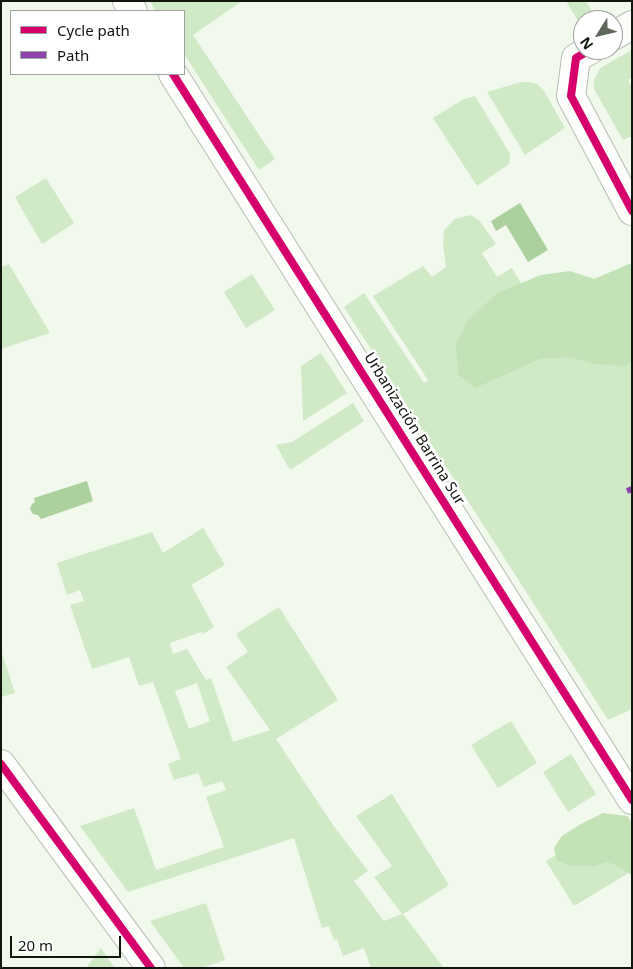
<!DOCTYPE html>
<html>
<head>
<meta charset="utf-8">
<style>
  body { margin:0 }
  #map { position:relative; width:633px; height:969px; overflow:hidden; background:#f0f9ec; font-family:"Noto Sans",sans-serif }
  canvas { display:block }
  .frame { position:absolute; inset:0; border:2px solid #11170e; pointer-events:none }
  .legend { position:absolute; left:10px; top:10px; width:175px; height:65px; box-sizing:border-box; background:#fff; border:1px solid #a0a29f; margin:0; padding:6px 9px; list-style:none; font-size:15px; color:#11170e }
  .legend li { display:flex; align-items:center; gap:10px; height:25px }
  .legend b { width:25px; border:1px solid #a0a29f }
  .north { position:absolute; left:573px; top:10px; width:50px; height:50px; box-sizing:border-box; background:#fff; border:1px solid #a0a29f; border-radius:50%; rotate:234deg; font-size:14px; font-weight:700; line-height:20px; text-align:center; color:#11170e }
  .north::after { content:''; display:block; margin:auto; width:18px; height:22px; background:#5f665c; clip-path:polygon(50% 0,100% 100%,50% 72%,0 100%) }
  .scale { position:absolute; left:10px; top:936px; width:111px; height:22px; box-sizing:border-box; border:2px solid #11170e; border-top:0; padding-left:6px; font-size:15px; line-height:18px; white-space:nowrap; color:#11170e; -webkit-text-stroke:4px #fff; paint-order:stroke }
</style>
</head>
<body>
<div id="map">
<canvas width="633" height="969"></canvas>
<div class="frame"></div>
<ul class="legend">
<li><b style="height:6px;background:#d6006c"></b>Cycle path</li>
<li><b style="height:6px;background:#8e44ad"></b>Path</li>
</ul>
<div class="north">N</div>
<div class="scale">20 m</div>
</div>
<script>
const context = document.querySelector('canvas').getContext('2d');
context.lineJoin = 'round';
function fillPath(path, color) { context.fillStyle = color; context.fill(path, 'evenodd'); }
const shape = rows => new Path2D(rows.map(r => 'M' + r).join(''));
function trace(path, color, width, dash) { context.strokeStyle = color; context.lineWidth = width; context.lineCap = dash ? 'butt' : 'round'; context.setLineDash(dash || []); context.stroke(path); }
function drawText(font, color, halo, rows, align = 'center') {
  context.font = font + ' "Noto Sans",sans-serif'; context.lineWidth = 5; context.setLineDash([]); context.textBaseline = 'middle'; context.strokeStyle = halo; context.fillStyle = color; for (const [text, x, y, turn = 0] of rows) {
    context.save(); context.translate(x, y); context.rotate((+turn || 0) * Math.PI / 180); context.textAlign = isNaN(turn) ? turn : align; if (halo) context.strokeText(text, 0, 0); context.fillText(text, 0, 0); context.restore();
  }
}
fillPath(shape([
  [150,1,242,1,193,35,275,159,259,170,184,54,184,11,156,11],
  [566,1,586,1,596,18,592,20,583,20,583,29],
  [632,50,632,77,628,80,632,87,632,136,623,140,594,89,594,80,600,68],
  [521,82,530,82,537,84,544,91,565,128,525,155,487,92],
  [475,96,509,152,510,157,509,164,477,186,433,118,462,100],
  [46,178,74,223,42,244,15,197],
  [470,215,479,220,496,244,482,253,497,277,512,268,540,316,632,326,632,709,608,720,344,307,364,293,424,383,428,380,373,296,423,266,432,277,446,267,443,243,444,230,455,219],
  [9,264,50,333,1,349,1,267],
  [252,274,275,310,246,328,224,292],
  [321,353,347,393,303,421,301,366],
  [353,403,364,421,290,470,276,445,292,442],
  [203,528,225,565,191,585,214,627,203,634,201,632,170,643,173,654,187,649,206,680,211,678,233,742,270,730,226,667,248,652,236,634,279,607,338,700,276,739,333,825,368,871,354,881,384,921,402,914,374,877,392,866,356,816,392,794,449,885,403,914,444,968,371,968,364,948,343,956,337,939,334,940,329,926,322,928,294,838,128,892,80,826,134,808,156,870,224,847,206,797,226,790,222,781,204,787,198,773,174,780,168,764,181,759,153,682,139,686,129,657,92,669,70,605,84,601,80,590,67,595,57,563,152,532,163,553],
  [197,683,210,721,189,729,175,691],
  [1,650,15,693,1,697],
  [511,721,537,763,498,788,471,745],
  [571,754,596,794,568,812,543,772],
  [612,819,632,871,574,906,546,861],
  [206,903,225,960,202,968,184,968,150,921],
  [101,948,115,968,86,968]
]), '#d0e9c6');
fillPath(shape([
  [629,264,632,264,632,363,624,366,594,364,570,357,540,359,475,388,458,374,456,344,468,321,497,293,541,275,570,271,594,279],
  [603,813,627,816,632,822,632,875,614,864,606,862,595,866,573,866,557,861,554,848,562,836,581,824]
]), '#c3e2b7');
fillPath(shape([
  [520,203,548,250,528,262,506,225,496,231,491,221],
  [87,481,93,501,41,519,38,515,33,514,30,509,32,504,35,502,34,498]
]), '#acd09e');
const street = shape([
  [127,1,133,11],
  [613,36,632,25],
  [590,50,576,58,571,96,632,211],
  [173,74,632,800],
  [1,764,151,968]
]);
trace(street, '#b7beb3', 30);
trace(street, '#fdfefc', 28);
trace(shape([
  [627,491,632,489]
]), '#8e44ad', 6, [12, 6]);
trace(shape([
  [590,50,576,58,571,96,632,211],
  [173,74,632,800],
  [1,764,151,968]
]), '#d6006c', 8);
drawText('15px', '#11170e', '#fff', [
  ["Urbanización Barrina Sur",414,429,58]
]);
</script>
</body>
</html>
